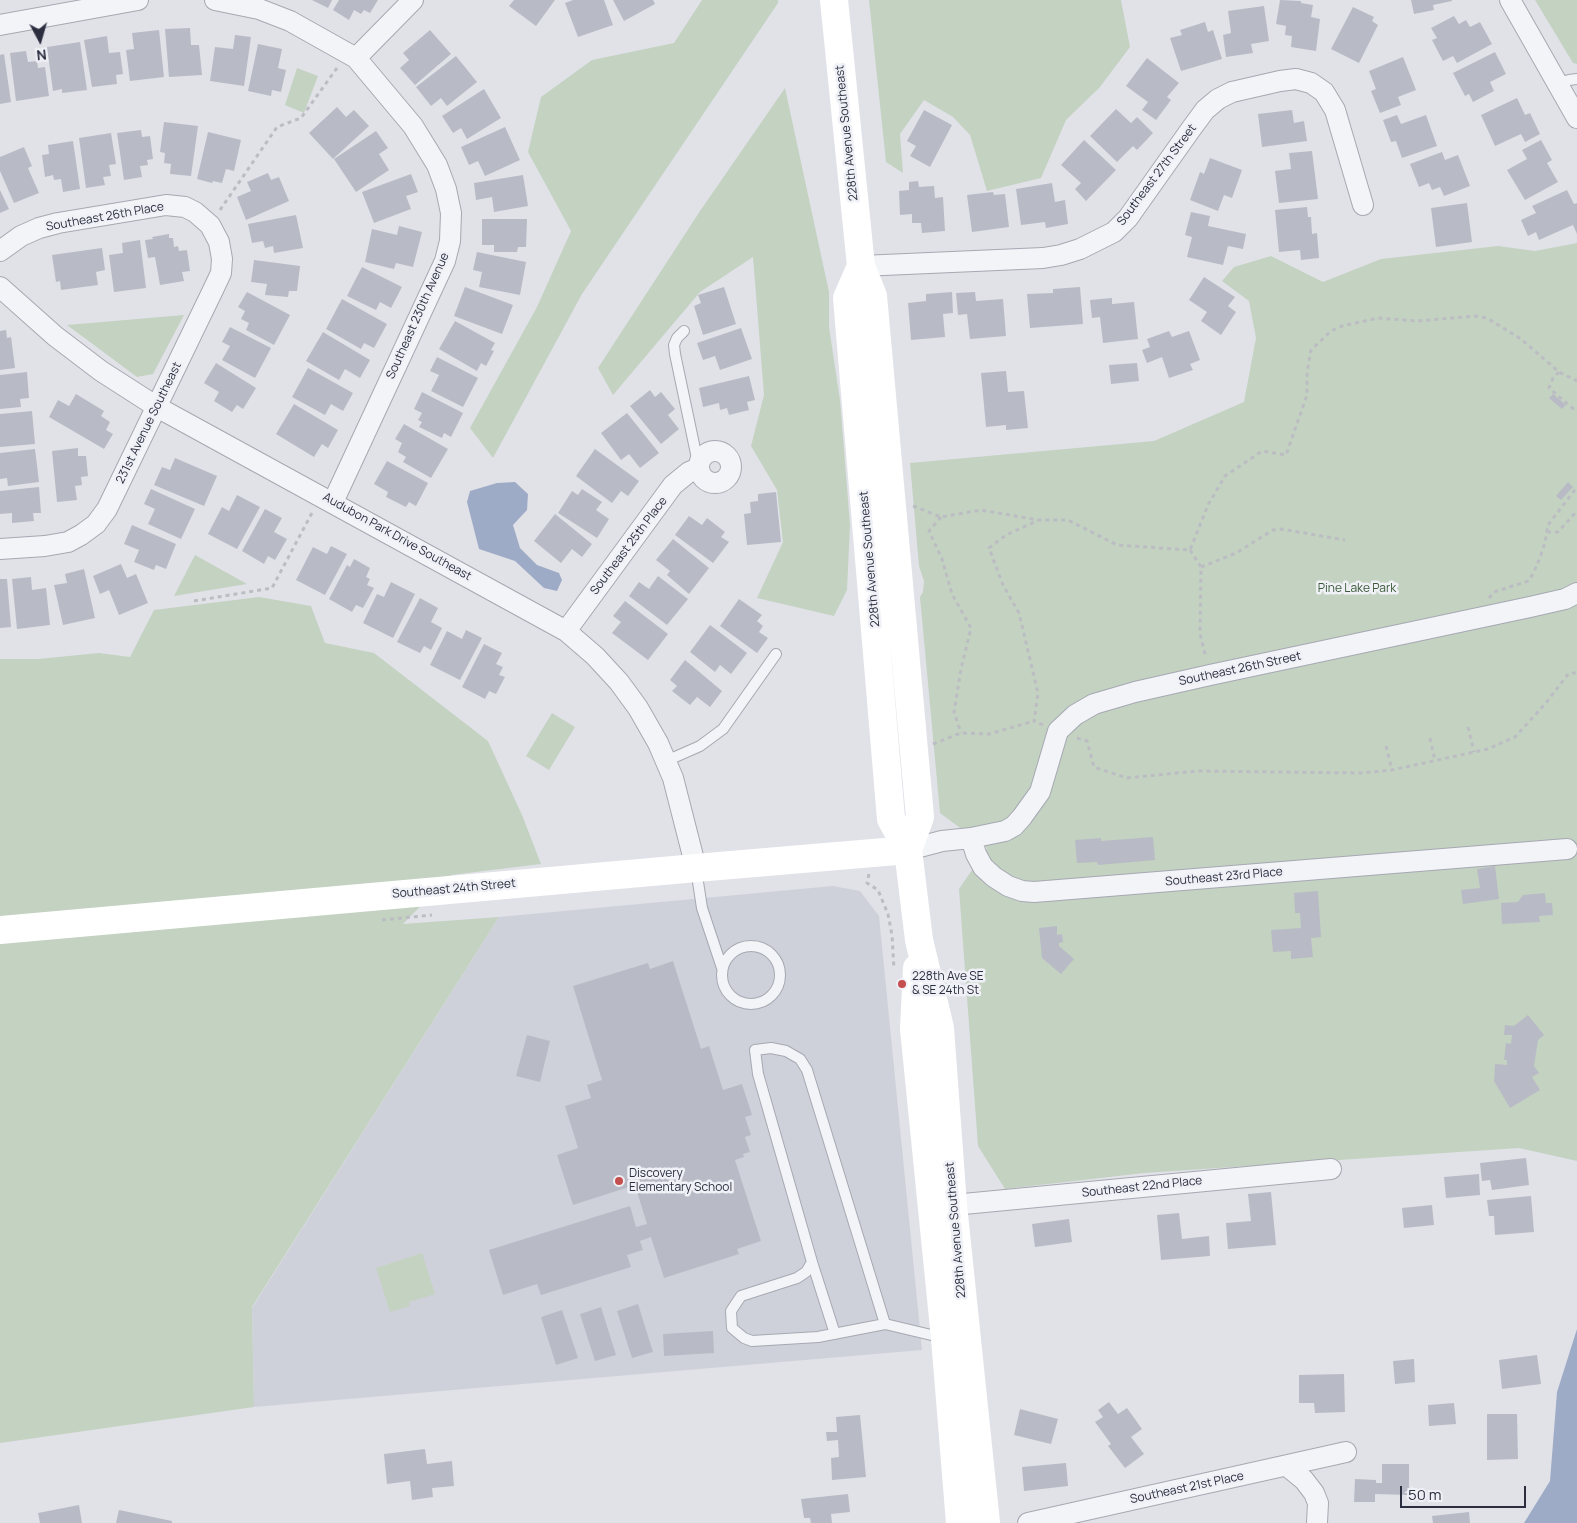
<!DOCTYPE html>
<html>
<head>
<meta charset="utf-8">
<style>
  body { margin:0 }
  #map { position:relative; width:1577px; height:1523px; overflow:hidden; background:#e1e2e8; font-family:Manrope,sans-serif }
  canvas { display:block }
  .north { position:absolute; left:15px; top:15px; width:50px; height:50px; -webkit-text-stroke:4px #f0f1f6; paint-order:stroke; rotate:174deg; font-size:14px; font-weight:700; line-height:20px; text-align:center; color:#2a2e3f }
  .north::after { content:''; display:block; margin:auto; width:18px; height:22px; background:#2a2e3f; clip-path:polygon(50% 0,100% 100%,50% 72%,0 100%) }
  .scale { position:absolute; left:1400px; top:1486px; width:126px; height:22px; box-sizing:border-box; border:2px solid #2a2e3f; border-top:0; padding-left:6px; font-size:15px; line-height:18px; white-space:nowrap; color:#2a2e3f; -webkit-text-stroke:4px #f0f1f6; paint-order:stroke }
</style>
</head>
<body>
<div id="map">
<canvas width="1577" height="1523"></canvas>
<div class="north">N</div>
<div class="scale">50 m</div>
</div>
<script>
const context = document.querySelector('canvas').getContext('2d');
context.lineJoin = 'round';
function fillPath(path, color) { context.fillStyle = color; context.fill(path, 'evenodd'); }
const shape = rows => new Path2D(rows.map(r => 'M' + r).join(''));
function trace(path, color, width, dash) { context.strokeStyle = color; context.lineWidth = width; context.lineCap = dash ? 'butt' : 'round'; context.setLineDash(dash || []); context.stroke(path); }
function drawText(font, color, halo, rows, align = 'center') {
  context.font = font + ' Manrope,sans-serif'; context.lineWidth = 5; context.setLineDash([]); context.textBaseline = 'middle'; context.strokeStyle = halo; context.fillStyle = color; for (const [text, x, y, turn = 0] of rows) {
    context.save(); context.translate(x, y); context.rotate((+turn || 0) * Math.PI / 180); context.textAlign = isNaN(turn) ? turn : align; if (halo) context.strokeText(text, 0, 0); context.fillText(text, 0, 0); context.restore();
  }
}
fillPath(shape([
  [833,886,860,891,879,916,922,1350,254,1407,252,1308,499,917]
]), '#cfd1da');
fillPath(shape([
  [702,0,778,0,778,3,582,294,493,458,470,428,537,307,571,231,528,152,541,97,592,60,674,43],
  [869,0,1121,0,1130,47,1100,87,1066,120,1041,178,987,191,970,135,953,117,924,100,900,134,903,173,886,162],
  [1535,0,1577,0,1577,64,1573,63],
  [297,68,318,76,304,113,285,105],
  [785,88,829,292,829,327,840,400,850,525,847,590,834,616,757,598,783,542,777,490,751,446,764,395,753,257,700,292,613,395,598,368,700,211],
  [1577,243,1577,1161,1519,1148,1144,1173,1005,1189,978,1146,959,889,987,848,940,813,920,597,923,592,924,581,919,566,910,463,1154,441,1244,402,1256,338,1249,301,1222,281,1234,267,1271,256,1323,282,1381,259,1498,246,1535,251],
  [184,315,153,374,137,377,67,325],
  [195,555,247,584,174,596],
  [259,597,311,606,325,643,374,653,488,741,522,815,541,864,451,875,403,924,499,917,252,1307,254,1407,0,1443,0,659,38,659,99,653,130,657,154,610],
  [552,713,575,727,549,770,526,756],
  [422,1253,435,1294,409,1302,410,1306,390,1312,376,1268]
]), '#c4d2c2');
fillPath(shape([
  [515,482,528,494,527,510,513,525,520,548,537,565,559,573,562,580,557,591,544,588,515,561,479,549,467,502,470,491,497,483],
  [1577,1329,1577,1523,1524,1523,1550,1481,1557,1392]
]), '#9eabc6');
fillPath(shape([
  [312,0,332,0,328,8],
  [339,0,378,0,370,13,364,10,361,14,354,10,349,20,333,10],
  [514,0,555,0,536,26,509,6],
  [573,0,604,0,613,25,578,37,565,3],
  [613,0,653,0,655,4,624,21],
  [1280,0,1301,1,1301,3,1313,5,1311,17,1320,19,1316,51,1291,47,1292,36,1285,35,1286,26,1276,24],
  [1411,0,1452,0,1452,1,1433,5,1434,10,1414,14],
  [1264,6,1269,41,1251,44,1253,53,1226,57,1223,35,1231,33,1228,11],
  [1353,7,1374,17,1372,21,1378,25,1359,63,1331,49],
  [1454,16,1459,24,1466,20,1470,27,1480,22,1492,44,1457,63,1453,56,1443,61,1432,40,1437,38,1431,28],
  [1205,22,1208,32,1213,30,1222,59,1181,71,1170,38,1182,35,1180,30],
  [190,28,191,45,199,45,202,75,169,77,165,29],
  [159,30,164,77,130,81,126,50,134,49,132,33],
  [430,30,451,54,415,85,400,68,409,60,403,53],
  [235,35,251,37,244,86,210,81,215,47,233,49],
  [107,36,109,53,120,52,123,74,116,75,117,84,92,87,84,40],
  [80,42,87,90,62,93,62,89,53,91,47,47],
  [258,44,282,49,278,68,286,70,281,92,272,90,271,96,248,91],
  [26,51,28,62,37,61,38,68,45,67,49,96,16,101,10,53],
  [1495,52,1506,74,1490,82,1494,91,1473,102,1469,94,1465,96,1453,73],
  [4,54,11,102,0,104,0,55],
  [456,56,477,82,447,106,441,98,431,106,416,87],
  [1403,57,1416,90,1398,97,1401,105,1380,113,1371,91,1376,89,1369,71],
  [1147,58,1179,83,1167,97,1171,100,1156,120,1142,110,1148,102,1126,86],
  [484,89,501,118,467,139,461,128,453,133,442,116],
  [1517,98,1525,115,1530,113,1540,134,1525,142,1521,134,1495,146,1481,115],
  [337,107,346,117,354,110,369,126,333,159,309,133],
  [1116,109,1131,123,1137,117,1153,133,1137,150,1133,146,1117,162,1090,136],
  [924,110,952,125,930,167,910,156,916,146,907,141],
  [1292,110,1294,123,1304,121,1307,141,1262,147,1258,114],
  [1397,115,1401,124,1426,115,1437,146,1402,158,1396,141,1391,142,1383,120],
  [164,122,198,126,191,176,170,174,171,164,164,163,165,153,160,152],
  [505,127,520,160,485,176,478,161,469,165,461,147],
  [141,130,142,137,150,136,153,159,147,160,148,165,140,166,142,177,124,180,117,133],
  [376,131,388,148,379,154,389,170,356,192,334,159],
  [208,132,241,140,234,171,226,169,222,183,213,181,212,183,197,179],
  [111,133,116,164,109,165,111,176,103,177,105,185,86,188,79,138],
  [1084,140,1116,170,1086,201,1075,189,1081,183,1061,165],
  [1541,140,1552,160,1547,163,1558,182,1525,200,1507,170,1527,159,1522,150],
  [73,141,80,189,63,192,61,179,54,180,53,175,45,177,42,155,49,154,48,145],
  [24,147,32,166,28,168,39,193,14,203,0,171,0,157],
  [1312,151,1318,199,1279,203,1275,171,1291,169,1289,153],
  [1442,152,1445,160,1458,155,1470,186,1444,196,1440,187,1432,190,1429,183,1419,187,1410,164],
  [1210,158,1242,170,1232,198,1224,195,1218,211,1190,200,1200,172,1204,174],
  [268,173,271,180,279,177,289,201,246,220,237,197,251,191,247,182],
  [411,174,418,192,406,196,411,209,374,223,362,192],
  [523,175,528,206,494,212,492,197,476,200,474,183],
  [918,181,919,187,934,186,935,198,943,197,945,231,922,233,921,223,912,223,912,214,900,215,899,191,909,190,909,182],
  [1052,183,1055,202,1065,200,1068,224,1046,228,1045,222,1021,225,1016,189],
  [0,190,9,209,0,213],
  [1567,190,1574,204,1577,203,1577,234,1573,225,1539,240,1536,232,1528,236,1521,220,1536,213,1532,206],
  [993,192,994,195,1005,194,1009,227,972,232,967,195],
  [1467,203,1472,242,1436,247,1431,208],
  [1307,207,1308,217,1311,217,1312,234,1317,233,1319,258,1301,260,1300,250,1279,252,1275,210],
  [1191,212,1210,216,1208,226,1246,234,1243,249,1228,246,1223,265,1187,257,1192,237,1185,235],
  [296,215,303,248,274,253,273,246,265,248,263,241,252,243,248,224],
  [482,219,527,219,526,247,518,247,517,252,494,252,494,245,482,245],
  [399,226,422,232,413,267,396,263,394,269,365,262,372,229,397,235],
  [169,234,169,238,173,238,174,247,178,246,179,251,187,250,190,271,182,272,184,281,160,285,155,257,148,258,145,240,153,239,152,237],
  [140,240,146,288,114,292,109,255,123,253,122,243],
  [102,248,105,270,96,272,98,285,61,290,60,281,56,282,52,255],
  [477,252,526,262,520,295,479,287,482,272,473,270],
  [254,260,300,266,297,291,289,291,288,297,265,295,267,284,251,282],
  [362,267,402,287,391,308,380,302,376,310,347,296],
  [1204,277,1235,297,1228,306,1236,312,1221,335,1201,321,1207,312,1189,300],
  [465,287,513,305,502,334,454,316],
  [724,287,736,324,703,335,694,306,701,303,698,295],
  [1080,287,1083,324,1030,328,1027,294,1053,293,1053,289],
  [247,292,290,315,274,345,246,330,249,323,241,319,245,311,238,307],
  [952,292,953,313,943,314,945,337,911,340,908,303,926,301,926,294],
  [975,292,976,301,1003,299,1006,336,970,339,967,314,958,315,956,293],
  [1112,298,1112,304,1134,302,1138,339,1103,343,1100,317,1092,318,1090,300],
  [342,299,387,324,374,348,364,343,361,349,326,329],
  [455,321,495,343,491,350,494,351,486,366,481,363,477,371,439,349],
  [230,327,271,348,255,378,222,360,230,346,222,342],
  [741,328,752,359,720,370,715,356,703,360,697,343],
  [6,330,7,338,11,337,15,368,0,370,0,331],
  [1169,331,1172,337,1189,331,1200,360,1190,364,1193,370,1169,378,1162,357,1147,363,1142,350,1150,347,1147,339],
  [323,332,370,360,360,378,345,369,339,380,306,361],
  [437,357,478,378,463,407,431,391,439,375,430,371],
  [216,363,256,388,243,409,237,405,232,412,214,401,219,392,204,383],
  [1137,363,1139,381,1111,384,1109,365],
  [308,368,353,393,343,411,331,404,325,415,292,397],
  [1006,371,1008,392,1024,391,1028,428,1006,430,1006,425,986,427,981,373],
  [27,372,29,398,20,399,21,407,0,409,0,375],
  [749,376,755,400,747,402,749,410,729,415,727,408,720,410,719,403,703,407,699,388],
  [650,390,655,397,661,392,675,409,668,415,679,429,661,444,630,406],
  [422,392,463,413,451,437,444,433,442,438,419,427,422,422,418,420,422,413,414,409],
  [76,394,104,411,101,416,110,422,106,430,113,434,104,449,49,417,58,400,69,406],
  [1553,394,1566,405,1562,409,1549,398],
  [294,404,338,430,328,448,322,444,314,457,276,434],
  [32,411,35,444,0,447,0,414],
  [627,413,659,453,640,468,629,454,621,460,601,433],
  [404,424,448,449,431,478,403,462,406,457,398,452,402,443,395,439],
  [78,448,78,456,86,456,88,476,81,477,82,485,75,486,77,500,57,502,52,451],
  [35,449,39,482,8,486,7,478,0,479,0,453],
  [595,449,639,481,628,496,621,491,612,503,576,476],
  [175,458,217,476,204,506,154,485,162,467,170,470],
  [387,461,428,483,416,506,409,502,406,507,386,497,388,492,374,484],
  [1568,482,1573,487,1561,500,1556,496],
  [39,487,41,513,33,513,34,521,12,523,12,513,0,514,0,491],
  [151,489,195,509,181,539,148,524,155,509,144,504],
  [582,489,602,502,596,510,609,519,597,538,558,513,572,491,578,495],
  [776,492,781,542,747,545,744,514,751,513,750,502,758,501,758,494],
  [237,495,260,507,237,549,208,534,222,507,229,511],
  [265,509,282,518,274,532,287,539,275,560,268,556,264,564,242,551],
  [555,514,592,544,582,557,572,549,561,563,534,541],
  [689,516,702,525,707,518,725,532,721,537,729,542,713,563,675,535],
  [132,525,176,544,166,569,156,565,154,570,134,562,139,550,124,544],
  [673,539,709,568,689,594,667,575,670,571,656,560],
  [331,546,347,554,325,595,296,580,313,547,327,554],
  [354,559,370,568,366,577,370,579,367,585,374,588,363,608,356,605,352,612,329,599,347,565,350,567],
  [121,564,127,578,136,574,148,603,119,615,109,590,100,594,93,576],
  [84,569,95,618,63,625,54,585,67,583,65,574],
  [658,576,688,599,667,625,629,596,639,582,649,589],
  [31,577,32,590,46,588,50,625,17,629,12,579],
  [0,579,7,579,11,627,0,628],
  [391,582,415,594,393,638,363,623,377,594,384,597],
  [420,598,438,608,431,622,442,628,431,650,424,646,420,653,397,642],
  [739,599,762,615,757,621,763,626,759,632,768,638,757,653,720,626],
  [625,601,668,634,648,660,612,633,621,622,613,616],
  [710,625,747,653,731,674,720,665,715,672,690,652],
  [466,630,482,638,460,680,430,665,447,631,462,639],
  [484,644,502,653,496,664,503,667,499,675,505,677,496,694,489,691,485,699,462,687],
  [685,660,722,691,710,707,697,697,690,705,672,691,677,686,670,680],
  [1153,837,1155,860,1098,865,1097,862,1077,863,1075,840,1101,838,1101,841],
  [1495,866,1499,899,1463,904,1461,890,1480,888,1477,869],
  [1318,891,1321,937,1311,938,1313,957,1291,959,1291,951,1273,952,1271,930,1301,928,1300,913,1295,913,1294,893],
  [1545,893,1546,903,1552,903,1553,915,1539,916,1540,922,1502,924,1501,903,1518,902,1523,895],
  [1057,926,1057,935,1062,934,1063,942,1059,943,1059,946,1074,959,1061,974,1042,958,1039,928],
  [673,961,701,1049,709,1046,723,1090,742,1084,752,1115,745,1117,751,1135,745,1137,750,1152,743,1154,744,1157,735,1160,761,1241,737,1249,739,1254,664,1278,651,1237,640,1241,643,1250,627,1255,631,1267,541,1295,537,1284,503,1295,489,1250,630,1206,636,1227,647,1224,635,1185,573,1205,557,1155,578,1148,565,1106,591,1098,587,1085,602,1080,573,986,648,963,650,969],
  [1528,1015,1544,1035,1538,1040,1534,1066,1539,1073,1532,1077,1540,1090,1510,1108,1494,1081,1495,1064,1507,1065,1507,1060,1504,1060,1506,1043,1511,1044,1512,1035,1504,1035,1505,1025,1514,1026],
  [527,1035,550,1041,540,1082,516,1076],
  [1526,1158,1529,1185,1492,1190,1490,1180,1482,1181,1480,1163],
  [1479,1174,1480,1195,1446,1198,1444,1177],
  [1271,1192,1276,1245,1228,1249,1226,1223,1251,1221,1248,1194],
  [1531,1196,1534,1232,1495,1235,1494,1216,1489,1216,1487,1200],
  [1432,1205,1434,1225,1404,1228,1402,1208],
  [1179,1213,1182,1239,1209,1236,1210,1256,1161,1260,1157,1215],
  [1069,1219,1072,1242,1035,1247,1032,1224],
  [638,1304,653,1352,632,1358,617,1311],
  [601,1307,616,1355,595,1361,580,1314],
  [562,1310,578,1358,556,1365,541,1317],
  [713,1331,714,1353,664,1356,663,1334],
  [1537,1355,1541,1384,1502,1389,1499,1360],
  [1414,1359,1415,1382,1395,1384,1393,1361],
  [1344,1374,1345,1412,1315,1413,1314,1403,1299,1403,1299,1375],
  [1109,1402,1118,1414,1127,1408,1142,1429,1131,1437,1144,1454,1125,1468,1108,1446,1111,1444,1095,1422,1103,1417,1098,1410],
  [1454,1403,1456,1424,1429,1426,1428,1405],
  [1020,1409,1058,1419,1051,1444,1014,1435],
  [1487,1414,1517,1414,1518,1459,1487,1460],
  [860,1415,866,1477,832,1480,831,1458,839,1457,838,1440,827,1441,826,1432,837,1432,836,1417],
  [425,1449,427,1464,452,1461,454,1486,432,1488,433,1497,412,1500,410,1481,387,1484,384,1454],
  [1066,1463,1068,1486,1024,1491,1022,1467],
  [1382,1464,1409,1464,1409,1495,1375,1494,1375,1502,1354,1502,1355,1479,1376,1480,1376,1483,1382,1483],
  [848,1494,850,1512,831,1514,832,1523,811,1523,810,1518,804,1518,801,1499],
  [79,1505,82,1523,40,1523,38,1513],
  [119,1510,172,1521,172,1523,116,1523],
  [1469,1512,1470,1523,1433,1523,1432,1516]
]), '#b8bbc5');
const lane = shape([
  [1557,83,1569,80,1577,79],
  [684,331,677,338,674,345,675,354,699,468],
  [666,761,700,746,723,729,776,654],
  [696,869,702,908,722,968],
  '722 975a29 29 0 1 1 58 0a29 29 0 1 1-58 0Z',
  [812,1262,835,1334],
  [885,1324,807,1070,800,1059,786,1051,771,1048,755,1050,758,1074,812,1262,806,1272,797,1278,741,1296,731,1311,732,1328,744,1338,752,1341,818,1337,885,1324,944,1338]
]);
const street = shape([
  [215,0,259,9,290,21,356,58,413,126,437,165,446,189,451,213,450,241,445,261,333,502],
  [1510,0,1577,118],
  [0,25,138,0],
  [356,58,413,0],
  [0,251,21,236,39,228,58,223,166,205,185,207,195,212,210,225,219,242,222,259,221,273,213,290,107,509,96,524,81,535,68,542,45,546,0,549],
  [861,266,1043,258,1061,255,1080,249,1114,232,1128,218,1191,129,1205,110,1218,99,1232,92,1280,81,1296,79,1311,83,1324,92,1335,110,1363,205],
  [0,287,55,336,101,371,157,407,566,631,595,656,619,682,638,708,658,743,673,778,696,868],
  '699 467a16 16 0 1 1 32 0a16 16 0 1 1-32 0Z',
  [566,631,673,485,689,472,699,468],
  [971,838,1005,831,1014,826,1022,817,1040,792,1058,731,1075,715,1094,704,1135,692,1210,675,1530,607,1565,599,1577,593],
  [908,850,942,841,971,838,976,854,983,867,994,877,1008,886,1022,891,1034,892,1567,849],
  [953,1205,1331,1169],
  [1287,1466,1304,1480,1314,1493,1318,1503,1317,1523],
  [1028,1523,1346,1452]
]);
trace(lane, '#a6a8b2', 12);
trace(street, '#a6a8b2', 22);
trace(shape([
  [220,210,277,127,301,118,337,68],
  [1559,372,1553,378,1549,388,1577,412],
  [913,506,941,517,981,510,1038,520],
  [941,517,929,531,942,559,952,594,971,628,961,669,954,712,961,733],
  [1547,532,1558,532,1577,511],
  [1190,550,1201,567,1200,634,1206,658],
  [1201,567,1236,553,1273,530,1281,529,1345,540],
  [1489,598,1494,592,1528,581,1533,574,1539,560,1545,543,1548,525,1577,487],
  [194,601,272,588,313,511],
  [1043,725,1034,721,1038,693,1019,613,1003,585,989,548,1006,535,1039,520,1068,520,1117,545,1190,550,1208,505,1225,476,1262,451,1286,455,1307,395,1307,373,1311,350,1331,331,1342,326,1378,318,1418,321,1475,316,1487,318,1521,339,1559,372,1577,381],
  [1468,727,1474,752],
  [1077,738,1087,741,1094,767,1127,778,1197,771,1361,773,1392,770,1488,749,1515,737,1545,704,1569,673,1577,673],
  [1430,738,1435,761],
  [933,744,961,733,989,734,1034,721],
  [1386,746,1392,770],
  [869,874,867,883,878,890,888,914,892,935,894,969],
  [382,920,432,915]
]), '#bbbdc3', 3, [4, 4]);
trace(lane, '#f3f4f7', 10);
trace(street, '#f3f4f7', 20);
trace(shape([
  [834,0,861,266,873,296,920,817,908,850],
  [861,266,847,298,891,819,908,850,919,940,940,1028,953,1205,986,1523],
  [0,930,696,868,908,850],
  [917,968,914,1029,945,1338,960,1523]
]), '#fff', 28);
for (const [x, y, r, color] of [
  [902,984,5,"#c54f4e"],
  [619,1181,5,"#c54f4e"]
]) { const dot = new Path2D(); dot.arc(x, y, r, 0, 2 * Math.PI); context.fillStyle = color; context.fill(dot); trace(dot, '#f0f1f6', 2); }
drawText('12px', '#2a2e3f', '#f0f1f6', [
  ["228th Avenue Southeast",847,133,-96],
  ["Southeast 27th Street",1157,175,-53],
  ["Southeast 26th Place",105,217,-10],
  ["Southeast 230th Avenue",418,316,-66],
  ["231st Avenue Southeast",149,423,-64],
  ["Audubon Park Drive Southeast",397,537,29],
  ["Southeast 25th Place",629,546,-53],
  ["228th Avenue Southeast",870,559,-95],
  ["Southeast 26th Street",1240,669,-12],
  ["Southeast 23rd Place",1224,877,-5],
  ["Southeast 24th Street",454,889,-5],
  ["Southeast 22nd Place",1142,1187,-6],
  ["228th Avenue Southeast",956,1230,-95],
  ["Southeast 21st Place",1187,1488,-12]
]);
drawText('12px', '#395938', '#f0f1f6', [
  ["Pine Lake Park",1357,589]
]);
drawText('12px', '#2a2e3f', '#f0f1f6', [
  ["228th Ave SE",912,977],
  ["& SE 24th St",912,991],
  ["Discovery",629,1174],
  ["Elementary School",629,1188]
], 'left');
</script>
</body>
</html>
